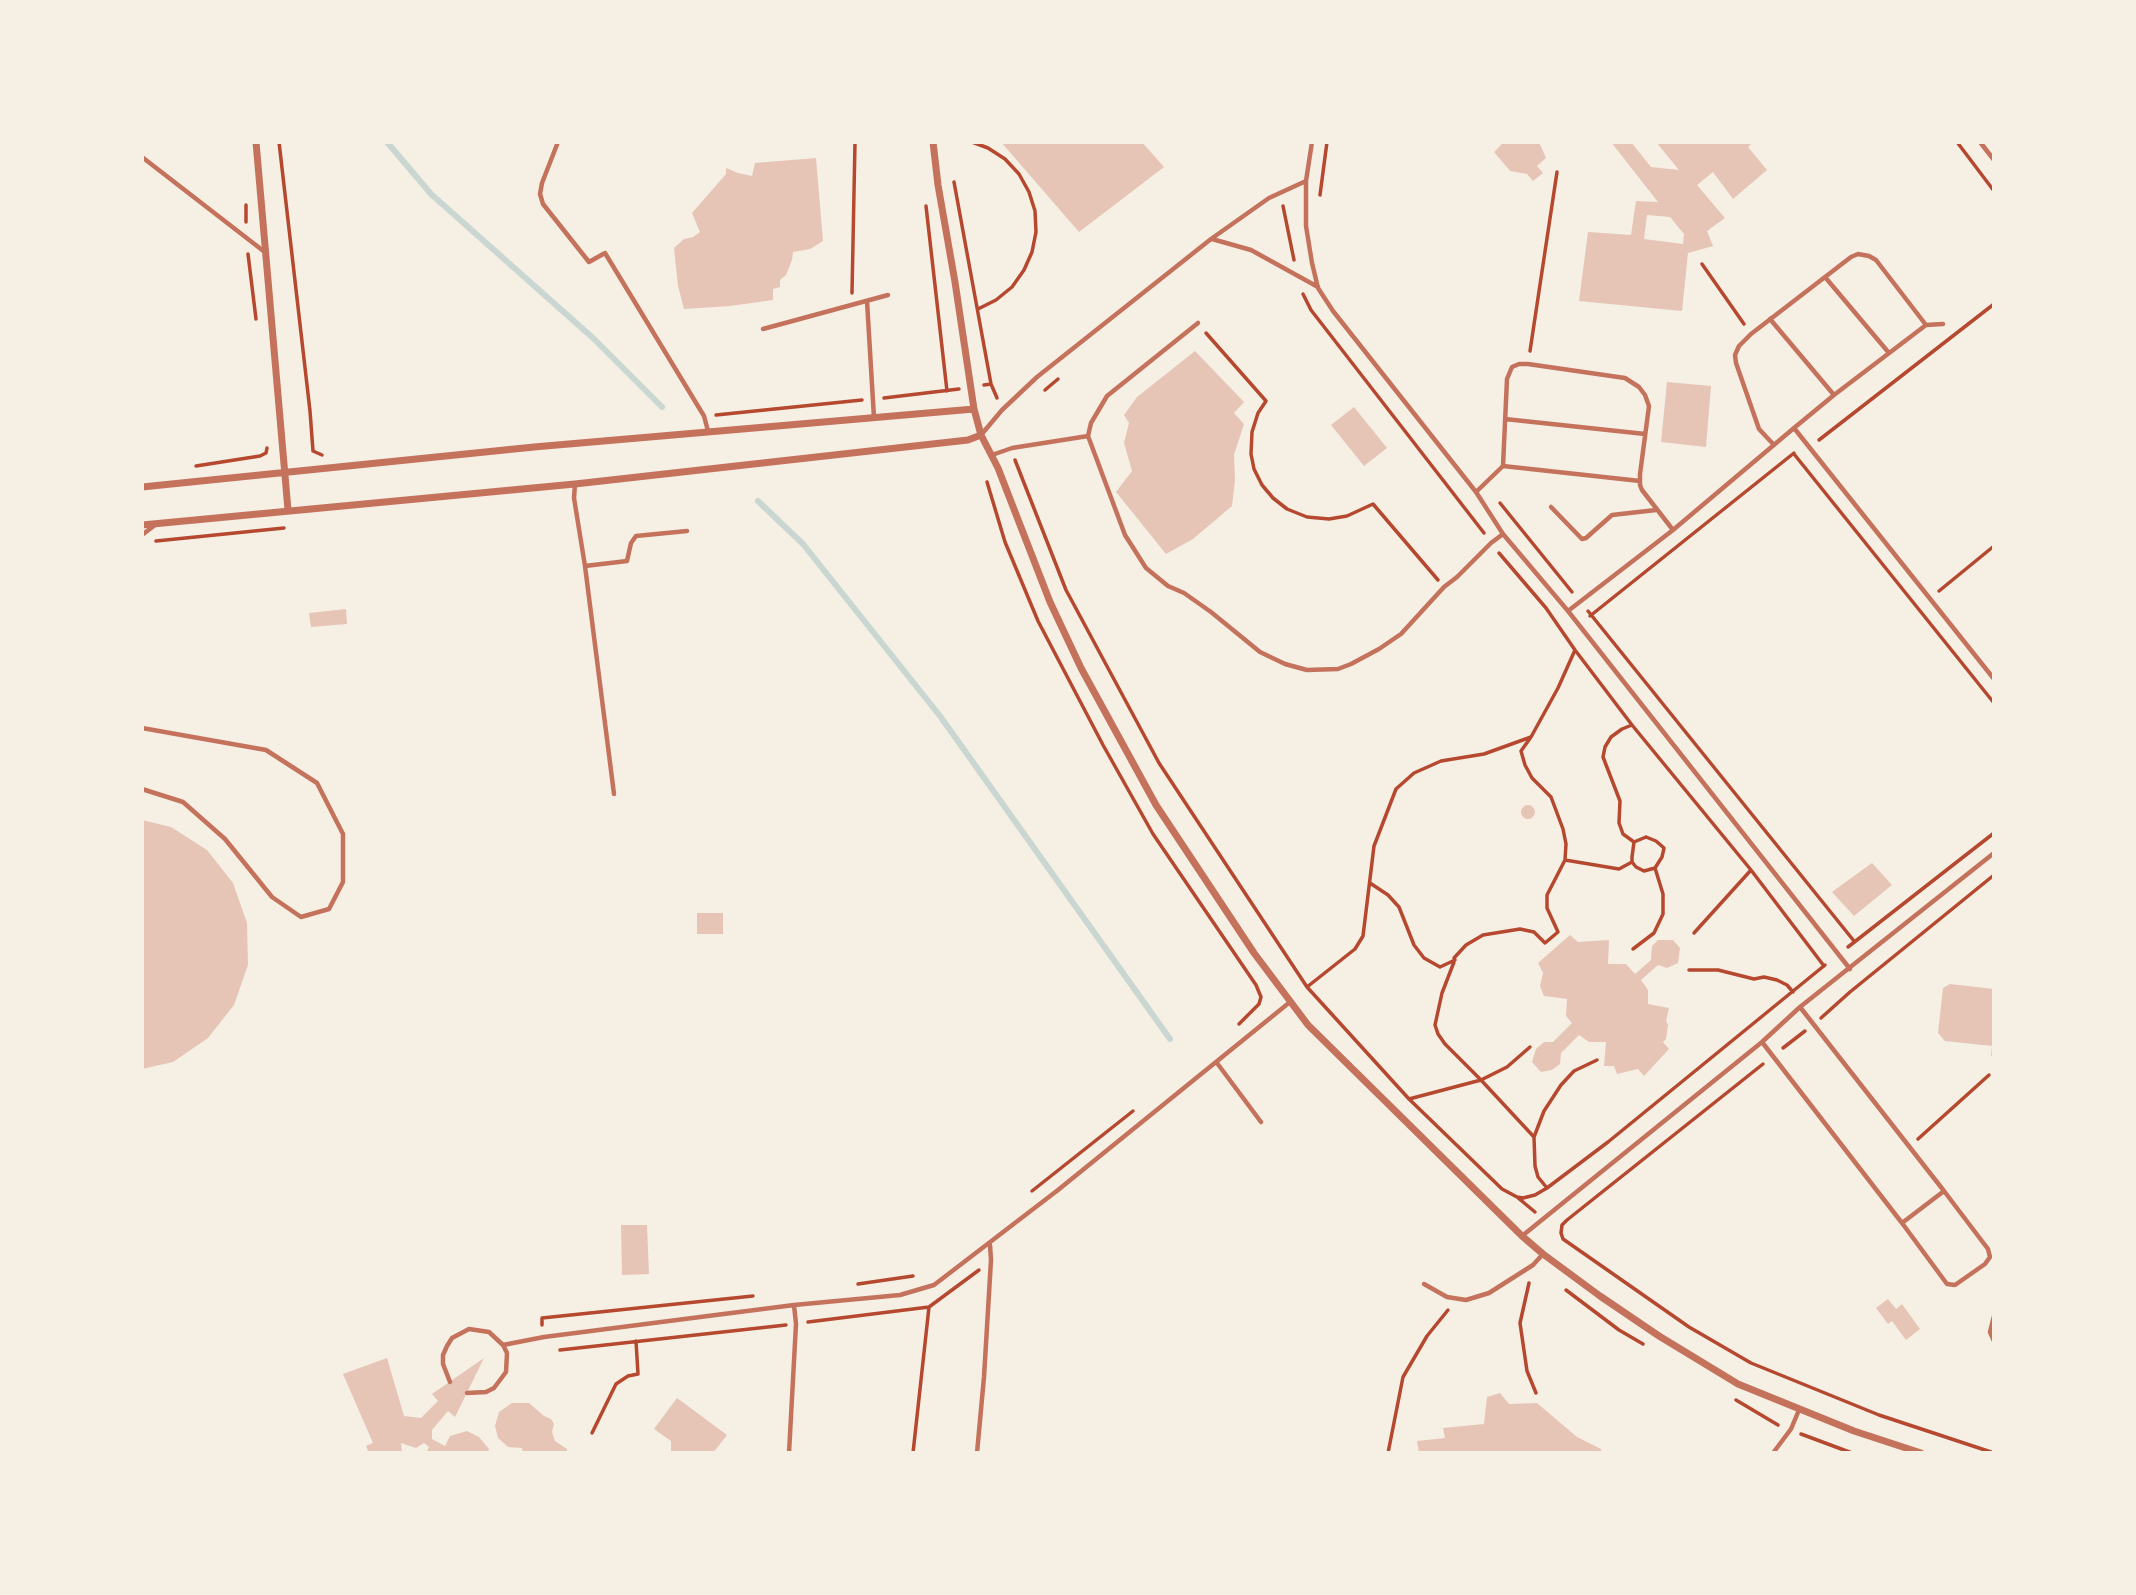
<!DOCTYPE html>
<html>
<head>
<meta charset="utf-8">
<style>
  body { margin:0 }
  #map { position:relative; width:2136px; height:1595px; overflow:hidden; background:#f6efe4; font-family:"Nunito Sans",sans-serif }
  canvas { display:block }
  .frame { position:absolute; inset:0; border:144px solid #f6efe4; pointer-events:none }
</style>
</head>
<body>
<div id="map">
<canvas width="2136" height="1595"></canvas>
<div class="frame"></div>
</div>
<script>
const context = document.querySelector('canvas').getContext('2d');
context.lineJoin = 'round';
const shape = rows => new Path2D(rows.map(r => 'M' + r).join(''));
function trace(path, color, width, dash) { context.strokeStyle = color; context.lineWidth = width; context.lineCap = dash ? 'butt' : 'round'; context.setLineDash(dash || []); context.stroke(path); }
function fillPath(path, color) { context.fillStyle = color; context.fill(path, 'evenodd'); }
trace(shape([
  [387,142,431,194,593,338,662,407],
  [758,501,803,544,940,716,1170,1039]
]), '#c9d6d2', 6);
fillPath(shape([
  [1001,142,1142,142,1164,167,1079,232],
  [1504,142,1539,142,1546,158,1537,166,1543,173,1533,181,1527,174,1510,171,1494,152],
  [1611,142,1631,142,1651,167,1679,170,1656,142,1753,142,1748,147,1767,170,1733,199,1713,172,1697,185,1725,218,1707,231,1713,246,1688,253,1682,311,1579,301,1588,232,1631,235,1636,201,1658,202],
  [1647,215,1670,217,1684,234,1683,244,1644,239],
  [816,158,823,241,810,249,793,252,792,260,786,275,780,280,780,287,773,289,773,300,730,306,684,309,678,286,674,248,684,239,693,237,700,232,692,213,726,174,726,168,738,173,752,176,755,163],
  [1195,351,1244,402,1234,413,1244,424,1234,455,1235,480,1232,506,1193,539,1166,554,1116,492,1132,471,1124,443,1129,423,1124,415,1137,397],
  [1667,382,1711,386,1706,447,1661,442],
  [1354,407,1387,448,1364,466,1331,425],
  [346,609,347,624,311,627,309,613],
  '1521 812a7 7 0 1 1 14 0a7 7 0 1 1-14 0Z',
  [142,820,171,827,207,850,233,883,247,923,248,965,234,1005,208,1038,173,1062,142,1069],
  [1872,863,1892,885,1854,916,1832,892],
  [697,913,723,913,723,934,697,934],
  [1570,935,1578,942,1609,940,1608,964,1626,964,1635,974,1651,960,1652,946,1658,940,1673,940,1680,948,1678,963,1667,968,1658,965,1641,980,1648,990,1648,1004,1669,1008,1666,1021,1668,1025,1666,1039,1663,1042,1669,1049,1644,1076,1638,1069,1617,1074,1614,1066,1604,1066,1606,1042,1589,1042,1579,1035,1561,1053,1560,1064,1552,1070,1541,1072,1532,1062,1536,1049,1544,1042,1553,1042,1572,1023,1566,1016,1567,999,1544,996,1540,986,1543,973,1538,963],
  [1950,984,1994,989,1994,1056,1991,1056,1992,1046,1945,1041,1938,1033,1943,988],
  [621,1225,647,1225,649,1274,622,1275],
  [1888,1299,1896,1309,1902,1304,1920,1329,1906,1340,1892,1321,1888,1324,1876,1308],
  [387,1358,404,1416,421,1418,438,1401,432,1394,484,1358,455,1417,448,1411,432,1430,432,1439,445,1446,450,1436,467,1431,479,1437,489,1449,488,1453,426,1453,429,1447,424,1443,416,1448,401,1443,402,1453,369,1453,366,1446,373,1443,343,1374],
  [1500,1393,1509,1404,1537,1403,1577,1437,1601,1449,1602,1453,1419,1453,1417,1441,1445,1438,1443,1428,1484,1424,1487,1397],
  [677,1398,727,1435,713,1453,671,1453,671,1441,654,1429],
  [512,1403,529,1403,544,1416,551,1419,554,1424,552,1432,555,1441,567,1449,567,1453,523,1453,522,1448,508,1447,498,1438,495,1426,499,1412]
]), '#e6c5b7');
trace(shape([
  [279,142,310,411,313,451,322,455],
  [972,142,988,148,1005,159,1019,174,1029,192,1035,211,1036,232,1032,252,1024,270,1012,287,996,300,978,309],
  [1957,142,1994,191],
  [954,182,991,384,984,385],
  [1320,195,1327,142],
  [926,206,947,391],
  [1283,206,1294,260],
  [246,222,246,205],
  [248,254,256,319],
  [1702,264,1744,324],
  [852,293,855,142],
  [1303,294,1311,310,1484,533],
  [1206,333,1266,401,1258,413,1252,432,1251,454,1254,469,1262,485,1273,498,1287,509,1307,517,1329,519,1347,516,1373,504,1438,580],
  [1530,351,1557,172],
  [991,384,997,398],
  [1045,390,1058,379],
  [884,398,959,389],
  [716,415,862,400],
  [1819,440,1994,304],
  [1794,454,1994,703],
  [1015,460,1066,590,1159,763,1307,987,1409,1099,1502,1189,1517,1197,1523,1198,1535,1195,1547,1188],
  [196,466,260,456,266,453,267,448],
  [987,482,1005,542,1038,621,1103,745,1153,834,1256,985,1261,997,1259,1004,1239,1024],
  [1500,503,1572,592],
  [156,541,284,528],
  [1499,553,1546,608,1575,650,1632,725,1751,870,1824,966],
  [1939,591,1994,546],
  [1588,611,1854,941],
  [1590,616,1794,453],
  [1632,725,1622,729,1611,737,1605,747,1603,757,1620,801,1619,823,1623,834,1634,842],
  [1646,837,1656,841,1664,848,1662,857,1655,868,1644,871,1636,867,1632,862,1632,857,1634,842,1646,837],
  [1565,860,1619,869,1632,862],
  [1370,883,1388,895,1399,907,1414,945,1424,958,1440,967,1455,960,1454,958,1466,945,1483,935,1520,929,1534,932,1545,943,1558,932,1547,908,1547,895,1565,860,1566,844,1563,829,1551,797,1532,778,1525,765,1521,751,1531,737],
  [1694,933,1751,870],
  [1848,947,1994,833],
  [1633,949,1654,933,1663,914,1663,894,1655,868],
  [1454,962,1442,993,1435,1025,1438,1034,1445,1044,1481,1080,1534,1137,1544,1111,1561,1085,1574,1071,1597,1060],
  [1689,970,1718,970,1754,979,1764,977,1777,980,1787,985,1793,992],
  [1307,987,1355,949,1363,936,1374,846,1396,789,1414,773,1441,761,1484,754,1531,737,1558,688,1575,650],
  [1821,1018,1850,992,1994,875],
  [1783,1048,1805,1031],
  [1763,1064,1567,1220,1562,1225,1561,1233,1563,1239,1689,1327,1751,1363,1879,1415,1994,1453],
  [1409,1099,1481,1080,1507,1067,1530,1047],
  [1534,1137,1535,1166,1538,1177,1547,1188,1608,1142,1825,965],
  [1918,1139,1989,1075],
  [1032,1191,1133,1111],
  [1517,1197,1535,1212],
  [1529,1283,1520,1323,1527,1371,1536,1393],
  [858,1284,913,1276],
  [1566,1290,1619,1330,1643,1344],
  [808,1322,929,1307,979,1270],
  [542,1325,542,1318,753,1296],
  [560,1350,786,1325],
  [1736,1400,1778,1425],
  [592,1433,616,1384,628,1376,638,1374,636,1341],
  [1801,1434,1852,1453],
  [913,1453,929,1307],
  [1388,1453,1403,1377,1427,1336,1448,1310]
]), '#b5482f', 3.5);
trace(shape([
  [558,142,542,183,540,194,543,204,589,262,605,253,704,416,708,431],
  [1312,142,1306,181,1306,226,1312,263,1318,288,1333,311,1476,492,1503,534,1568,611],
  [1980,142,1994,160],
  [142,157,266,253],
  [1212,239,1251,250,1318,287],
  [1825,277,1889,353],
  [867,301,874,418],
  [1770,319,1834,395],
  [1198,323,1107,396,1091,423,1088,436,1125,535,1146,568,1168,586,1184,593,1211,612,1260,652,1285,664,1307,670,1338,669,1351,664,1379,649,1401,634,1444,587,1457,577,1491,543,1503,534],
  [763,329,888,295],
  [1505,419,1645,434],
  [1794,428,1834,395,1926,325,1943,324],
  [981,435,1002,410,1037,377,1211,239,1269,198,1306,181],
  [1774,445,1759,429,1736,363,1735,355,1739,346,1751,334,1851,257,1858,254,1869,256,1876,260,1926,325],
  [992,455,1012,448,1088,436],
  [1503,466,1507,379,1512,367,1519,364,1528,364,1625,378,1639,387,1645,395,1649,406,1640,474,1640,485,1642,490,1673,530],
  [575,484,574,498,585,566,614,794],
  [1476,492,1503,466,1640,481],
  [1551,507,1582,539,1586,538,1612,515,1656,510],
  [142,535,155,525],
  [585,566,627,561,631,543,636,536,687,531],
  [142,728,266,750,317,783,343,834,343,882,329,909,301,917,272,897,225,839,183,802,142,789],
  [1850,969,1568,611,1673,530,1794,428,1994,679],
  [1762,1042,1902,1223,1944,1191,1800,1007],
  [1217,1063,1261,1122],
  [1902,1223,1947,1284,1955,1285,1985,1264,1990,1257,1988,1249,1944,1191],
  [1522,1236,1762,1042,1800,1007,1994,853],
  [1424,1284,1447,1297,1466,1300,1489,1293,1533,1265,1543,1254],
  [1994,1316,1990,1332,1994,1341],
  [503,1345,544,1337,794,1305,900,1295,934,1285,1058,1190,1290,1002],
  [450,1382,443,1364,443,1355,447,1346,452,1338,469,1329,489,1332,503,1345,507,1353,506,1372,494,1388,486,1392,467,1393],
  [789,1453,796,1324,794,1305],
  [977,1453,984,1377,991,1260,990,1245],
  [1773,1453,1791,1429,1799,1410]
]), '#c5725c', 4.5);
trace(shape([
  [256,142,288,510],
  [933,142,938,185,955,282,974,409,981,435,998,468,1050,602,1081,668,1156,805,1254,953,1308,1025,1522,1236,1543,1254,1600,1296,1659,1336,1738,1384,1854,1431,1921,1453],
  [142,487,534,447,974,409],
  [142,525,575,484,968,440,981,435]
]), '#c5725c', 7);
</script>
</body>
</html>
